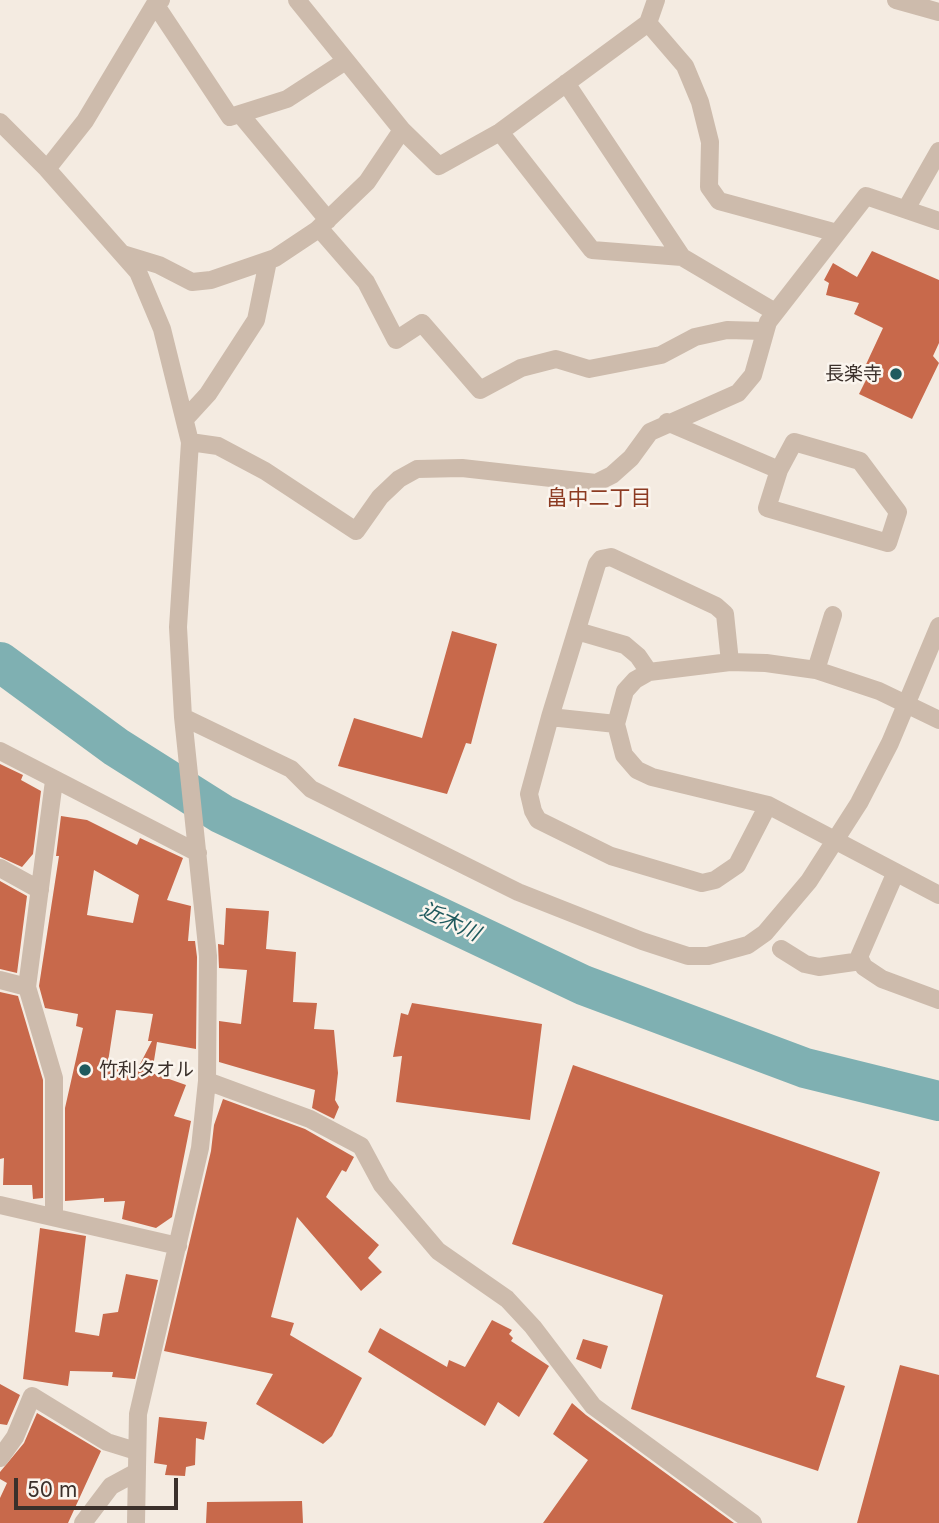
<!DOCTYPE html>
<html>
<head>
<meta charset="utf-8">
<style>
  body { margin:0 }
  #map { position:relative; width:939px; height:1523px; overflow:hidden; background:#f4ebe1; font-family:Inter,sans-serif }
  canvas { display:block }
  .scale { position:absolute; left:14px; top:1478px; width:164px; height:32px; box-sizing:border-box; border:4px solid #3b302b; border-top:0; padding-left:9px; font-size:21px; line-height:24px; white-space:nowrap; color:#3b302b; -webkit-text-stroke:5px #fbf5ee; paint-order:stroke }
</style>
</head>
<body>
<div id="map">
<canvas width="939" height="1523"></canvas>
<div class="scale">50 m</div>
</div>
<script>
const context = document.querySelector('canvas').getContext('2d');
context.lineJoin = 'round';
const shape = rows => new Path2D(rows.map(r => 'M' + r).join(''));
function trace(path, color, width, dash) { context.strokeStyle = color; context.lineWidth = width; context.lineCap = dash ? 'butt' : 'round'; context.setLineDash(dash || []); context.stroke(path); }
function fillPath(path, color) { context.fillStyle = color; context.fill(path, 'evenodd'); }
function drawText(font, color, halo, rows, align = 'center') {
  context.font = font + ' Inter,"Noto Sans JP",sans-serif'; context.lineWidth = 5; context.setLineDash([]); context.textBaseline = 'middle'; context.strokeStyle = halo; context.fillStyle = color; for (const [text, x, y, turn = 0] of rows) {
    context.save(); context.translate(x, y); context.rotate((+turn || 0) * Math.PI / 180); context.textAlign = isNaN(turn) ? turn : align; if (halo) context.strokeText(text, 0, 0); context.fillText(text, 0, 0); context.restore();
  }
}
trace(shape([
  [0,662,116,747,222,814,583,985,805,1068,939,1101]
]), '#7fb0b2', 40);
fillPath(shape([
  [872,251,939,280,939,343,933,356,939,363,912,419,859,394,868,376,862,373,883,328,854,314,859,303,826,295,829,283,824,280,833,263,857,277],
  [452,631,497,644,471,744,466,743,447,794,338,766,354,718,422,738],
  [0,764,23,775,21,780,41,791,33,854,22,867,0,857],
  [61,816,87,820,137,845,140,838,183,858,167,900,191,906,188,941,195,941,197,957,196,1049,157,1042,152,1073,186,1085,174,1116,191,1121,172,1217,156,1228,122,1219,125,1201,104,1202,104,1198,65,1201,65,1108,83,1028,76,1026,78,1014,45,1008,39,986,59,856,56,856],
  [94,870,139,895,133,923,87,915],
  [116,1010,153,1014,148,1041,152,1041,137,1070,108,1062],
  [0,881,27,896,17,973,0,969],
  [226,908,269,911,266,949,296,952,293,1002,317,1003,314,1029,334,1030,338,1073,335,1100,339,1107,334,1119,312,1108,315,1090,219,1062,219,1021,241,1024,247,970,219,968,218,944,224,945],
  [0,992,18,996,43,1080,43,1198,33,1199,32,1185,3,1185,4,1158,0,1159],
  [412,1003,542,1024,530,1120,396,1102,402,1056,393,1057,401,1013,408,1015],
  [573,1065,880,1172,816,1377,845,1386,818,1471,631,1409,663,1295,512,1244],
  [223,1099,305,1129,354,1157,346,1172,342,1170,326,1197,379,1245,368,1258,382,1272,361,1291,297,1217,271,1317,294,1323,290,1335,362,1378,332,1436,323,1444,256,1404,273,1374,164,1351,211,1151,214,1125],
  [40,1228,86,1236,75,1332,99,1336,103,1314,118,1312,126,1274,158,1280,135,1379,112,1377,113,1372,70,1371,68,1386,23,1379],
  [492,1320,512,1330,509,1334,513,1338,511,1341,549,1366,519,1417,498,1402,485,1426,368,1352,380,1328,447,1367,449,1360,465,1367],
  [583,1339,608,1346,601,1369,576,1359],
  [900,1365,939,1375,939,1523,857,1523],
  [0,1384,20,1395,7,1425,0,1424],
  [572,1403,586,1415,734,1523,543,1523,588,1460,553,1434],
  [37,1413,101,1451,68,1523,0,1523,0,1498,7,1483,0,1479,0,1472,24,1443],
  [159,1417,207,1422,204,1440,196,1438,195,1465,186,1467,185,1476,165,1475,167,1465,154,1463],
  [302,1501,303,1523,206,1523,207,1502]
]), '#c8694b');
trace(shape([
  [297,0,402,130,439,166,500,132,648,23,656,0],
  [896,0,939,12],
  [155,4,230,117,287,99,344,62],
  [648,23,685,66,700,102,710,142,709,187,719,201,837,233],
  [566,83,682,257],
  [240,114,328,220],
  [0,122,47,169,138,272,162,329,190,442,178,627,183,717,208,956,207,1081,200,1148,138,1414,136,1523],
  [500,132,592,250,682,257,775,312],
  [47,169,85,121,155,4,161,0],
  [906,209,939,151],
  [319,228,366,282,396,340,422,323,480,390,521,368,556,359,589,369,661,355,695,337,727,330,764,331],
  [123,254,159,265,192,282,211,280,275,258,317,230,367,182,402,130],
  [186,418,208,394,256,320,268,261],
  [667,422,779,470,767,508,888,543,898,512,860,461,794,442,779,470],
  [190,442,218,446,265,471,356,531,380,497,399,479,417,469,462,468,596,483,612,475,631,458,650,432,738,393,753,375,768,322,866,196,939,221],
  [577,631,625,645,638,656,649,672],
  [730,662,725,614,716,606,611,557,601,559,597,564,550,717,529,794,533,811,538,820,611,856,702,883,715,880,737,865,768,805],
  [816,670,833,615],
  [183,717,291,769,311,789,518,892,642,941,688,956,708,956,748,945,765,933,809,881,859,803,890,743,939,626],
  [550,717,616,724],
  [939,720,879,691,816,670,766,663,730,662,649,672,635,680,625,691,616,724,624,755,637,770,652,777,768,805,939,895],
  [0,751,198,853],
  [0,868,40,890],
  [895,874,859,957,864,967,882,979,939,1000],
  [781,949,805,964,819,967,861,961],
  [0,980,27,987],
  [207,1081,310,1119,361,1146,382,1185,438,1251,507,1299,533,1327,593,1406,753,1523],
  [0,1205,178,1246],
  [54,1217,54,1078,27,987,54,781],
  [0,1458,15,1437,32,1396,107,1442,136,1451],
  [83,1523,111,1486,135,1473]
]), '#cdbbac', 18);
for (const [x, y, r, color] of [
  [896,374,7,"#1f5a5e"],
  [85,1070,7,"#1f5a5e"]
]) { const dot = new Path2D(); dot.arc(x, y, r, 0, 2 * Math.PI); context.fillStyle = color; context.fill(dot); trace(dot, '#fbf5ee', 2.5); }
drawText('19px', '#3b302b', '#fbf5ee', [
  ["長楽寺",882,374],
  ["竹利タオル",99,1070,"left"]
], 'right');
drawText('21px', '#8c3b22', '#fbf5ee', [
  ["畠中二丁目",599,499]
]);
drawText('italic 21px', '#1f5a5e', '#fbf5ee', [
  ["近木川",450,922,25]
]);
</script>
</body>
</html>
